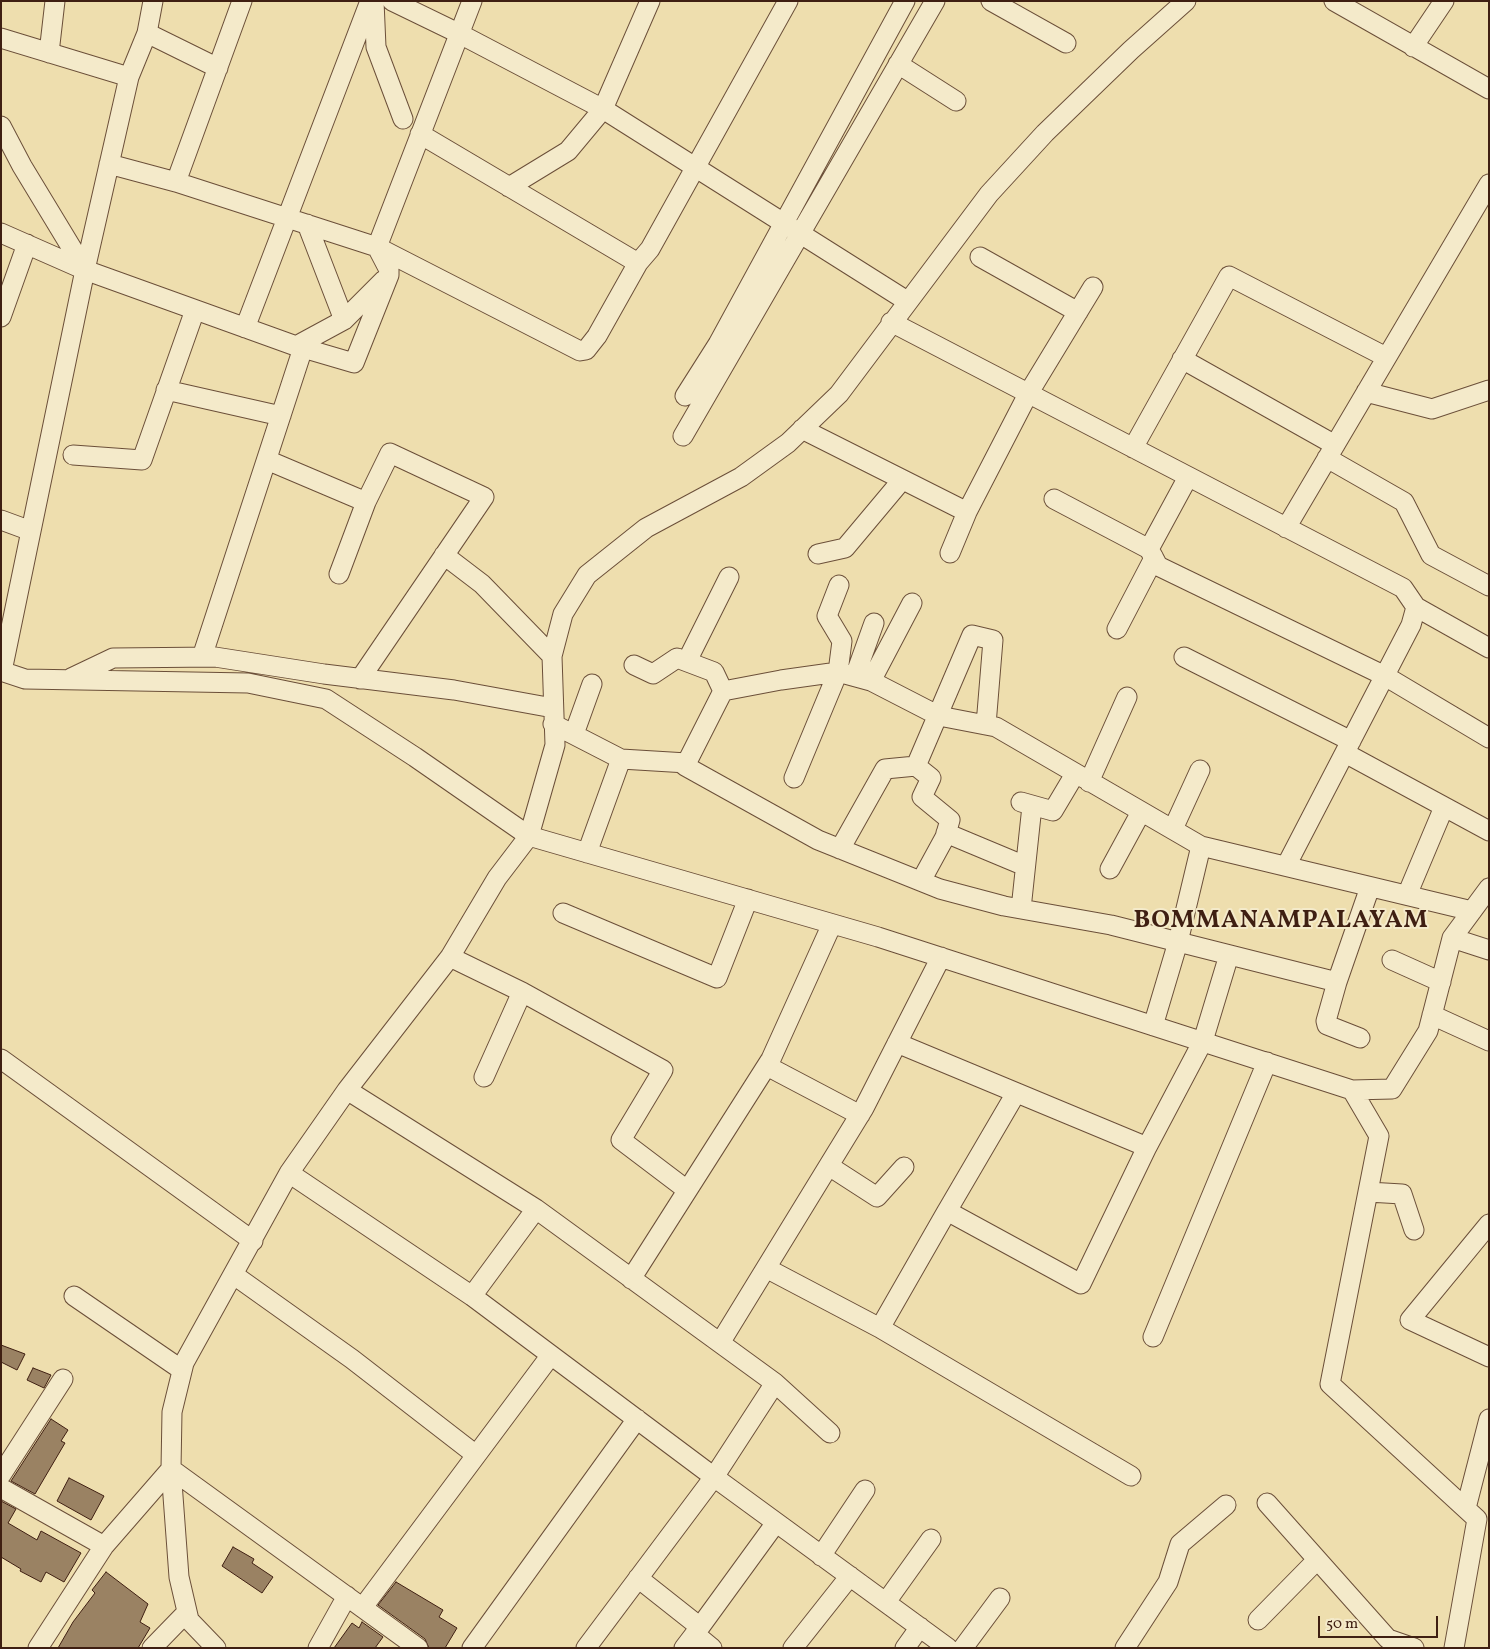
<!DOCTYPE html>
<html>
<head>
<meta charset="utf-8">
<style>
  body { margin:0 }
  #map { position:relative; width:1490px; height:1649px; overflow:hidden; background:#eedeae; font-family:Vollkorn,serif }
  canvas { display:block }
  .frame { position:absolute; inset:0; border:2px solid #3f1f12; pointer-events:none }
  .scale { position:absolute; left:1318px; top:1616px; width:120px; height:22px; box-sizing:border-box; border:2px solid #3f1f12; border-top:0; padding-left:6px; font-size:15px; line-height:18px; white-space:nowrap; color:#3f1f12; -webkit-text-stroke:4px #f4eaca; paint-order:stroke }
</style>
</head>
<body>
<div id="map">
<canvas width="1490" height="1649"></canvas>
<div class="frame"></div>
<div class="scale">50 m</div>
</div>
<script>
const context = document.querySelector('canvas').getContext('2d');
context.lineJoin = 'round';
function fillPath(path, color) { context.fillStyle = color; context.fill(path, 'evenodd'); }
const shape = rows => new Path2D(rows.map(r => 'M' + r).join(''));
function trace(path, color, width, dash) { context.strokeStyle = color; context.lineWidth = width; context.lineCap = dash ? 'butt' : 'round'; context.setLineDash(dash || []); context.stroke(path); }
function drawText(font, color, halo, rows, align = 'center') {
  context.font = font + ' Vollkorn,serif'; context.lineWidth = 4; context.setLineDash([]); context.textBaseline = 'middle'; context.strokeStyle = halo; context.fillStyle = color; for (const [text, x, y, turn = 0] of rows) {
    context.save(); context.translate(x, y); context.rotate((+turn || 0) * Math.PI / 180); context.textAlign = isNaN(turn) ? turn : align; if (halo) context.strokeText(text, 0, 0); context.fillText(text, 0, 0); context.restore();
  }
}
const building = shape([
  [1,1345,25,1354,17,1370,1,1362,1,1345],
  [33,1368,51,1375,44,1388,27,1380,33,1368],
  [51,1419,68,1430,61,1441,65,1443,35,1494,11,1481,51,1419],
  [69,1478,104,1496,91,1520,57,1501,69,1478],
  [1,1501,16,1509,8,1523,37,1540,41,1531,81,1553,64,1582,46,1572,41,1582,20,1571,21,1569,1,1557,1,1501],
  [233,1547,254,1559,252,1563,273,1577,262,1593,222,1566,233,1547],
  [106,1572,148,1604,140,1622,150,1628,138,1648,58,1648,73,1622,95,1593,92,1590,106,1572],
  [396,1582,443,1610,439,1617,457,1628,445,1648,429,1648,425,1639,378,1605,396,1582],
  [362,1622,383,1637,375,1648,334,1648,352,1623,359,1628,362,1622]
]);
fillPath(building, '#9a8263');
trace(building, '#3f1f12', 1);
const minor = shape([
  [374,1,376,47,403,119],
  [392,1,458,33,603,109,907,301],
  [991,1,1066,43],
  [1334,1,1489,89],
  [147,33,218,68],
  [1,38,129,77,85,270],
  [1413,47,1444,1],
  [49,53,55,1],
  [898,64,956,101],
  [129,77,147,33,153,1],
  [1,126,22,166,85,270],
  [420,134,638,263],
  [109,164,176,182,377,247,580,351,586,350,597,336,638,263,650,249,788,1],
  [176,182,242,1],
  [509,187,568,151,603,109,650,1],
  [307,224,344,320],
  [1,233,85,270],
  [980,257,1078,312],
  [1,317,27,244],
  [891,322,1403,588,1416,607,1411,625,1286,866],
  [245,328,370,1],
  [296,346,354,363,389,275,389,270,377,247,472,1],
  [296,346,344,320,384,280],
  [1182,359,1335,445],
  [166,390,281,416],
  [1366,392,1432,409,1489,390],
  [685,396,718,344,905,1],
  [802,429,967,512,1028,394,1093,287],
  [683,436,935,1],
  [1133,448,1229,276,1386,357],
  [73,455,142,460,195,310],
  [1327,458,1404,502,1431,555,1489,586],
  [267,460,366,502],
  [1188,477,1149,549,1158,566,1385,676,1489,738],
  [1054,499,1149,549],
  [1,520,31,531],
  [1286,528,1489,184],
  [950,553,967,512],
  [818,554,845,548,902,480],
  [444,555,482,584,552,656],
  [339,574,366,502,390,453,484,497,360,679],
  [1416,607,1489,648],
  [1117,629,1154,558],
  [1184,657,1351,741],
  [687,661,729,577],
  [634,665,653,674,677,658,714,672,723,691],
  [1,671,25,679,248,683,326,699,415,757,529,836,878,937,1352,1090,1379,1136,1330,1384,1477,1519,1454,1648],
  [2,671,85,270,296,346,302,351,202,657],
  [855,676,874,623],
  [71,678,113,658,215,657,324,674,454,690,553,708],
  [871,681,912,603],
  [553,724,621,759,687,763],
  [574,734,592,684],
  [1345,753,1489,831],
  [916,766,972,635,993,640,986,725],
  [794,778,838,672,842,641,827,616,839,585],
  [1089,782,1127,697],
  [1021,802,1053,811,1075,774],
  [1173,829,1200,770],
  [946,833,1025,866],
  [840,849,885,769,916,766,931,778,922,797,950,820,945,837,921,881],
  [587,853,621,759],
  [1110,869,1141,812],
  [1407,895,1444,807],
  [1021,909,1032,806],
  [563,913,717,978,748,899],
  [1452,938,1489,950],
  [450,957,522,992,663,1070,621,1140,687,1190],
  [1392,960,1441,982],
  [1337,982,1370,887],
  [1432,1015,1489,1041],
  [1153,1026,1178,942,1201,846],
  [1360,1038,1327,1025,1326,1021,1337,982,1111,925,1004,906,940,889,818,840,685,766,723,691,781,680,838,672,871,681,939,716,996,727,1201,846,1472,911],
  [897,1043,1147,1147],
  [1,1059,253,1241],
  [767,1066,860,1115],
  [484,1077,522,992],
  [347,1090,536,1209,775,1383,714,1477,948,1648],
  [1352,1090,1392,1089,1428,1031,1452,938,1489,888],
  [829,1166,877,1197,904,1167],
  [1368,1192,1402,1194,1414,1230],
  [947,1211,1016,1093],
  [1489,1224,1410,1320,1489,1357],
  [766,1268,880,1328,947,1211,1081,1284,1147,1147,1203,1041,1229,955],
  [234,1275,352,1359,476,1455],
  [631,1279,771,1059,832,924],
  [74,1296,182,1370],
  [472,1296,536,1209],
  [880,1328,1131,1476],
  [1153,1337,1267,1062],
  [720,1343,864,1108,941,957],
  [775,1383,830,1433],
  [1,1475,63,1379],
  [1,1488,104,1546,171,1469,418,1648],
  [1267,1503,1388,1639,1414,1648],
  [1466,1508,1489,1419],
  [821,1556,865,1490],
  [638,1578,700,1627,684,1648],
  [886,1602,931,1539],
  [363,1607,551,1355],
  [1258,1620,1317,1560],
  [700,1627,775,1524],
  [695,1634,712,1648],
  [38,1648,104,1546],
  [152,1648,187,1612],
  [216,1648,189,1620,179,1577,171,1469,172,1412,184,1363,289,1173],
  [318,1648,347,1596],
  [472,1648,637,1419],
  [586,1648,714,1477,472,1296,289,1173,347,1090,450,957,497,878,529,836,555,745,552,656,563,614,587,575,646,528,741,477,788,443,839,394,989,194,1045,133,1131,50,1186,1],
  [793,1648,850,1576],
  [905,1648,920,1627],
  [963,1648,1000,1598],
  [1125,1648,1168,1582,1180,1544,1226,1505]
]);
trace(minor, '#6b4f39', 21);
trace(minor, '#f4eaca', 19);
context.letterSpacing = '1px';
drawText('bold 25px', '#3f1f12', '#f4eaca', [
  ["BOMMANAMPALAYAM",1281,922]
]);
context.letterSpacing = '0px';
</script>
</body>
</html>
